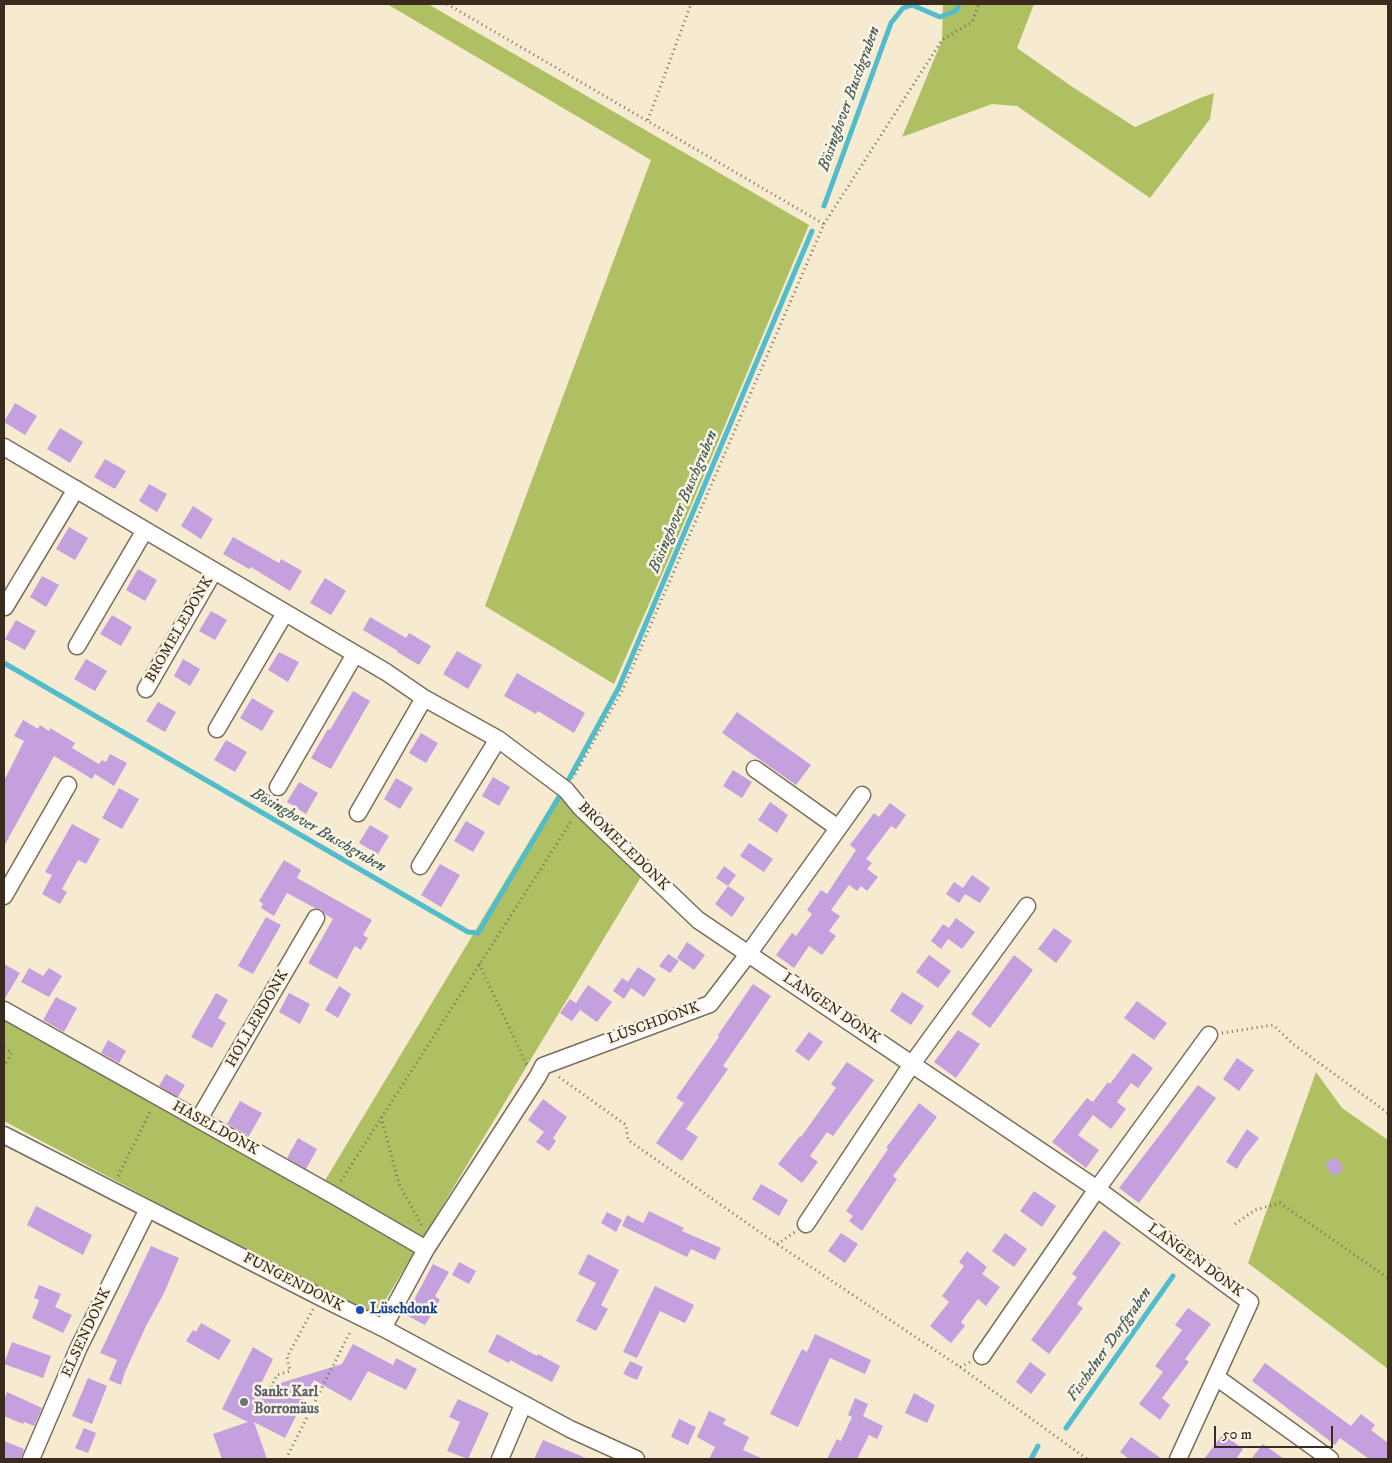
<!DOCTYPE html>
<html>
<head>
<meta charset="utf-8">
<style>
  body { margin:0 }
  #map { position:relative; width:1392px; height:1463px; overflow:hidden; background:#f6ead1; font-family:"IM FELL DW Pica",serif }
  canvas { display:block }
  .frame { position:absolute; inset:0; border:5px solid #3b2a1e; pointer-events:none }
  .scale { position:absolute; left:1214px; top:1426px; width:119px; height:22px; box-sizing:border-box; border:2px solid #3b2a1e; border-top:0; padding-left:6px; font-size:15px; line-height:18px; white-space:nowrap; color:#3b2a1e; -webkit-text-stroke:4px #fcf5e5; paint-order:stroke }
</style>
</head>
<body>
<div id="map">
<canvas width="1392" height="1463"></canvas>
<div class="frame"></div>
<div class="scale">50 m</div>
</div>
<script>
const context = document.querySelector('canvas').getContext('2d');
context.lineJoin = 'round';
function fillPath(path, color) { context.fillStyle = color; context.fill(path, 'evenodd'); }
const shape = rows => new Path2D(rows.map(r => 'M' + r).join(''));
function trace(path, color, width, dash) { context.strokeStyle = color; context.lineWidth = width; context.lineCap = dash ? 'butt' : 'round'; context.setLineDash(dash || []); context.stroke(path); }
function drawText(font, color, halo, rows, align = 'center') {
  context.font = font + ' "IM FELL DW Pica",serif'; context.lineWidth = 5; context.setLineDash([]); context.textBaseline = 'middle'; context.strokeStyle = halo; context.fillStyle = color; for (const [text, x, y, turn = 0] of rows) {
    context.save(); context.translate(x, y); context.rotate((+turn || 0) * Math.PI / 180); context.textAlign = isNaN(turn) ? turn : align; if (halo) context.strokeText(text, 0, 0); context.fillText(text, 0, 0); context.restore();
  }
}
fillPath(shape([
  [387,4,428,4,809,225,670,556,614,684,485,606,651,160],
  [943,4,1034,4,1017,48,1074,88,1135,127,1200,98,1214,93,1210,119,1150,198,1017,106,992,104,902,137,942,40],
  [560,790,641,877,374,1319,4,1121,4,1016,318,1192],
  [1316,1072,1342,1108,1388,1140,1388,1369,1248,1263]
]), '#afc063');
trace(shape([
  [824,206,891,23,903,8,912,5,940,17,956,11,959,4],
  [4,663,468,932,478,933,562,792],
  [569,779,619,687,812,231],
  [1066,1428,1173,1276],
  [1031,1459,1038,1446]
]), '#51bdcc', 5);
fillPath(shape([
  [15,403,37,416,25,435,4,422],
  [60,428,83,442,70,463,47,449],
  [105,459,126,471,115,489,94,477],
  [149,484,167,494,157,512,139,501],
  [193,506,213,519,201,539,181,526],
  [69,527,88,538,75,560,56,549],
  [233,537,279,563,281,559,302,571,290,591,251,567,249,569,223,554],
  [138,569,157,580,145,601,126,590],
  [42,576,59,585,46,607,30,597],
  [325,578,346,591,331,615,310,603],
  [211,611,227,620,215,640,199,631],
  [112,615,132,627,121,646,100,634],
  [370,617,406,638,409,633,431,646,419,665,397,652,398,651,363,630],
  [16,620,36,631,25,650,5,639],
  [457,651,482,665,468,689,443,674],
  [279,652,299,662,288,682,268,670],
  [86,659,107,671,95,691,74,679],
  [183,659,200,669,190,686,174,676],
  [517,673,585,713,574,733,538,711,536,714,504,696],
  [353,691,370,701,331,769,311,758,328,729,330,730],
  [252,698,274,711,262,731,240,718],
  [158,702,176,712,165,732,146,721],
  [737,712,811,765,796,785,722,733],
  [23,720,38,729,40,725,49,731,50,728,75,743,72,748,99,764,102,760,106,762,110,754,127,763,114,786,95,774,92,779,54,756,4,846,4,781,24,741,14,736],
  [421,733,438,743,426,763,409,753],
  [226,740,247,752,235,772,214,760],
  [733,770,752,782,742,798,723,786],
  [493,777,510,787,499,806,482,796],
  [396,778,413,788,400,809,384,799],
  [299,782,318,793,306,814,287,802],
  [119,788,139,799,122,829,102,818],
  [770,802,788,815,777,833,758,820],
  [890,803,906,815,896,829,891,826,866,859,872,863,867,869,878,877,867,891,861,886,857,891,849,885,831,910,840,916,829,931,836,936,822,955,809,946,794,968,776,955,792,933,796,936,812,914,807,910,821,890,827,894,856,850,850,845,874,813,879,817],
  [466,821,485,832,473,852,454,841],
  [72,824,100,839,86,864,78,860,62,889,67,892,60,904,42,894,52,875,45,872],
  [370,825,389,836,378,854,359,843],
  [749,843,773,859,764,872,740,856],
  [284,860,301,870,297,878,372,920,363,935,368,938,361,950,355,946,337,979,308,963,333,919,325,914,321,909,315,908,287,893,274,916,261,908,263,904,259,901],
  [440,864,460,875,441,907,421,895],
  [724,866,736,875,728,886,716,878],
  [972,875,990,888,980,903,965,894,959,903,946,894,954,882,963,888],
  [728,886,745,898,732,917,715,904],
  [266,917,281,925,253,974,238,966],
  [956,918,975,932,962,949,948,939,941,949,931,941,943,924,949,928],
  [1054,928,1072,941,1056,963,1038,949],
  [687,942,705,955,694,970,677,958],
  [668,954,679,961,670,973,659,966],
  [929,955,951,971,938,988,916,972],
  [1014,955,1033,970,990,1028,971,1014],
  [4,964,20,973,4,1000],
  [638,967,656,979,644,997,631,988,624,999,613,991,622,978,628,982],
  [29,968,43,976,49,968,62,976,49,997,21,982],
  [753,984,771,996,723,1066,728,1069,686,1129,698,1137,682,1161,656,1143,684,1103,676,1098,719,1037,718,1035],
  [588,985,612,1002,597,1022,580,1010,572,1021,560,1013,570,999,576,1003],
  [339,986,351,994,338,1018,325,1010],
  [902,992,924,1006,911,1025,890,1011],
  [216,993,228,1000,218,1018,226,1023,212,1048,191,1037],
  [289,993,310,1004,300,1024,279,1012],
  [56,997,77,1008,64,1032,43,1020],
  [1137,1001,1167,1023,1154,1040,1124,1018],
  [958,1030,980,1044,956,1078,934,1062],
  [809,1032,823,1042,809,1061,795,1051],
  [108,1040,126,1051,119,1063,101,1053],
  [1133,1053,1153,1068,1138,1088,1131,1083,1117,1102,1126,1109,1111,1129,1093,1115,1078,1135,1099,1150,1086,1168,1052,1142,1087,1098,1093,1102,1108,1082,1110,1084],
  [1237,1058,1254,1070,1239,1091,1223,1079],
  [847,1062,874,1080,833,1136,827,1132,810,1156,818,1162,802,1183,778,1164,800,1136,801,1137,836,1088,831,1084],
  [166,1074,185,1085,178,1097,159,1086],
  [1198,1085,1216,1098,1139,1203,1119,1188],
  [543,1099,567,1117,553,1138,556,1141,549,1151,536,1142,544,1132,528,1120],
  [240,1101,262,1113,249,1136,227,1124],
  [919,1103,937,1117,893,1176,897,1179,862,1231,849,1221,853,1216,846,1211,888,1149,886,1148],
  [1247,1129,1259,1138,1244,1157,1237,1169,1226,1162],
  [298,1138,317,1149,306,1169,287,1158],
  [1336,1157,1344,1169,1333,1176,1325,1164],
  [761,1184,788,1200,779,1216,752,1199],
  [1034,1191,1056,1206,1042,1227,1020,1211],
  [36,1206,92,1235,83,1255,27,1225],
  [649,1211,684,1228,682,1231,721,1248,715,1260,691,1249,687,1257,622,1226,627,1215,643,1223],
  [607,1212,622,1220,616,1232,601,1223],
  [1104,1230,1121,1243,1077,1304,1083,1308,1049,1354,1031,1340,1077,1277,1072,1274],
  [841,1233,858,1244,845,1263,828,1251],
  [1005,1233,1027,1249,1014,1267,992,1251],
  [151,1246,179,1258,164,1293,146,1326,125,1372,121,1385,109,1380,117,1360,100,1353],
  [967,1251,987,1267,982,1274,1000,1287,986,1306,978,1299,961,1322,965,1326,951,1343,930,1326,949,1302,942,1296,964,1266,959,1262],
  [588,1254,619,1270,601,1305,608,1309,596,1331,576,1321,596,1283,578,1274],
  [459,1262,476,1271,469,1284,452,1275],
  [433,1264,449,1272,435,1296,440,1300,425,1325,406,1315],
  [39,1285,61,1294,55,1307,72,1315,63,1333,32,1318,39,1300,34,1298],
  [655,1286,694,1305,685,1323,660,1311,637,1358,623,1352],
  [1188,1308,1211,1324,1185,1359,1189,1362,1162,1398,1170,1405,1160,1420,1139,1404,1163,1372,1155,1366,1182,1330,1175,1325],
  [201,1323,231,1340,219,1360,186,1341,193,1330,196,1332],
  [497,1334,537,1356,538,1354,560,1366,552,1382,510,1360,509,1363,488,1352],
  [815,1334,871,1360,865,1374,830,1358,798,1427,770,1414,802,1349,807,1352],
  [12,1342,51,1356,43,1378,4,1364],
  [353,1344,393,1365,396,1358,417,1369,406,1390,368,1371,351,1401,314,1380,285,1438,254,1422,267,1459,222,1459,213,1434,248,1422,222,1409,253,1347,273,1359,258,1390,342,1364],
  [630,1361,643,1367,637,1380,623,1374],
  [1030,1362,1046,1374,1031,1394,1016,1382],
  [1265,1363,1351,1426,1361,1414,1375,1425,1371,1430,1388,1443,1388,1459,1369,1459,1340,1438,1335,1445,1252,1381],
  [88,1378,107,1386,92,1424,72,1416],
  [7,1392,42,1408,34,1426,24,1422,23,1424,4,1416,4,1401],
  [914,1393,935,1405,927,1423,905,1413],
  [855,1398,868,1404,863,1416,883,1426,877,1439,869,1435,857,1459,827,1459,837,1439,841,1441,852,1417,848,1415],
  [458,1399,489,1413,468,1459,447,1451,460,1422,449,1417],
  [709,1411,726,1419,723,1424,749,1437,743,1450,763,1459,709,1459,715,1447,697,1437],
  [679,1419,696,1427,688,1445,671,1437],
  [84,1428,96,1433,88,1453,75,1448],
  [1223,1434,1243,1449,1236,1459,1204,1459],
  [1131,1437,1162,1459,1129,1459,1120,1452],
  [543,1440,588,1459,534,1459],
  [4,1441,24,1449,21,1459,4,1459],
  [1263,1444,1284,1459,1251,1459]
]), '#c5a0de');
const minor = shape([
  [4,447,386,672,424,698,498,739,566,790,580,807,698,920,1097,1189,1250,1302,1178,1459],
  [5,607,76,489],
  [77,646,145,530],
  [146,689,214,571],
  [217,729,285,613],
  [755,769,838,828],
  [278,787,355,654],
  [358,813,424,698],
  [420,866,498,739],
  [4,896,68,785],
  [4,1010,333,1195,426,1249],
  [199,1119,316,918],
  [4,1135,320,1297,383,1328,570,1429,636,1459],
  [806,1224,912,1064,1027,906],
  [383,1328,426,1249,538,1076,543,1066,710,1004,749,953,862,795],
  [982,1356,1097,1189,1209,1035],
  [1216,1377,1330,1459],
  [31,1459,79,1347,148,1209],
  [500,1459,523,1405]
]);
trace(minor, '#7c6d5d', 19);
trace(shape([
  [447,4,824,224,623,689,573,778],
  [648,120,691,4],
  [824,224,942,40,972,22,979,4],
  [479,964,527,1065],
  [1222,1033,1273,1025,1293,1044,1388,1113],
  [4,1048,12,1053,4,1066],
  [559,1077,626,1125,628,1140,777,1244,960,1367,1087,1459],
  [381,1117,399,1184,422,1226],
  [118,1176,151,1110],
  [341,1181,572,820],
  [1235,1224,1255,1210,1280,1203,1388,1278],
  [777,1244,795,1232],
  [960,1367,970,1362],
  [266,1396,277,1375,290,1371,287,1357,313,1309],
  [286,1459,351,1330]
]), '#7c6d5d', 3, [1, 4]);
trace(minor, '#fff', 16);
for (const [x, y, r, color] of [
  [360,1310,5,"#1a4fb4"],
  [244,1402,5,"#6b7280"]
]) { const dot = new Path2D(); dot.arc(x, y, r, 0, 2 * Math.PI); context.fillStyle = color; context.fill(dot); trace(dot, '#fcf5e5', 2); }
drawText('15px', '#3b2a1e', '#fcf5e5', [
  ["BROMELEDONK",180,630,-60],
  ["BROMELEDONK",623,847,44],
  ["LANGEN DONK",831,1009,34],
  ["HOLLERDONK",258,1019,-60],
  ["LÜSCHDONK",654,1024,-20],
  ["HASELDONK",215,1129,29],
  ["LANGEN DONK",1195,1261,36],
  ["FUNGENDONK",293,1283,27],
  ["ELSENDONK",87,1333,-65]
]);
drawText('bold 15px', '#164399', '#fcf5e5', [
  ["Lüschdonk",370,1310]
], 'left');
drawText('bold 15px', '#5b616d', '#fcf5e5', [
  ["Sankt Karl",254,1393],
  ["Borromäus",254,1410]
], 'left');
drawText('italic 16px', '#435d5b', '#fcf5e5', [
  ["Bösinghover Buschgraben",850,99,-70],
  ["Bösinghover Buschgraben",684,502,-67],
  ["Bösinghover Buschgraben",318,831,30],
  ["Fischelner Dorfgraben",1110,1345,-55]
]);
</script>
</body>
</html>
